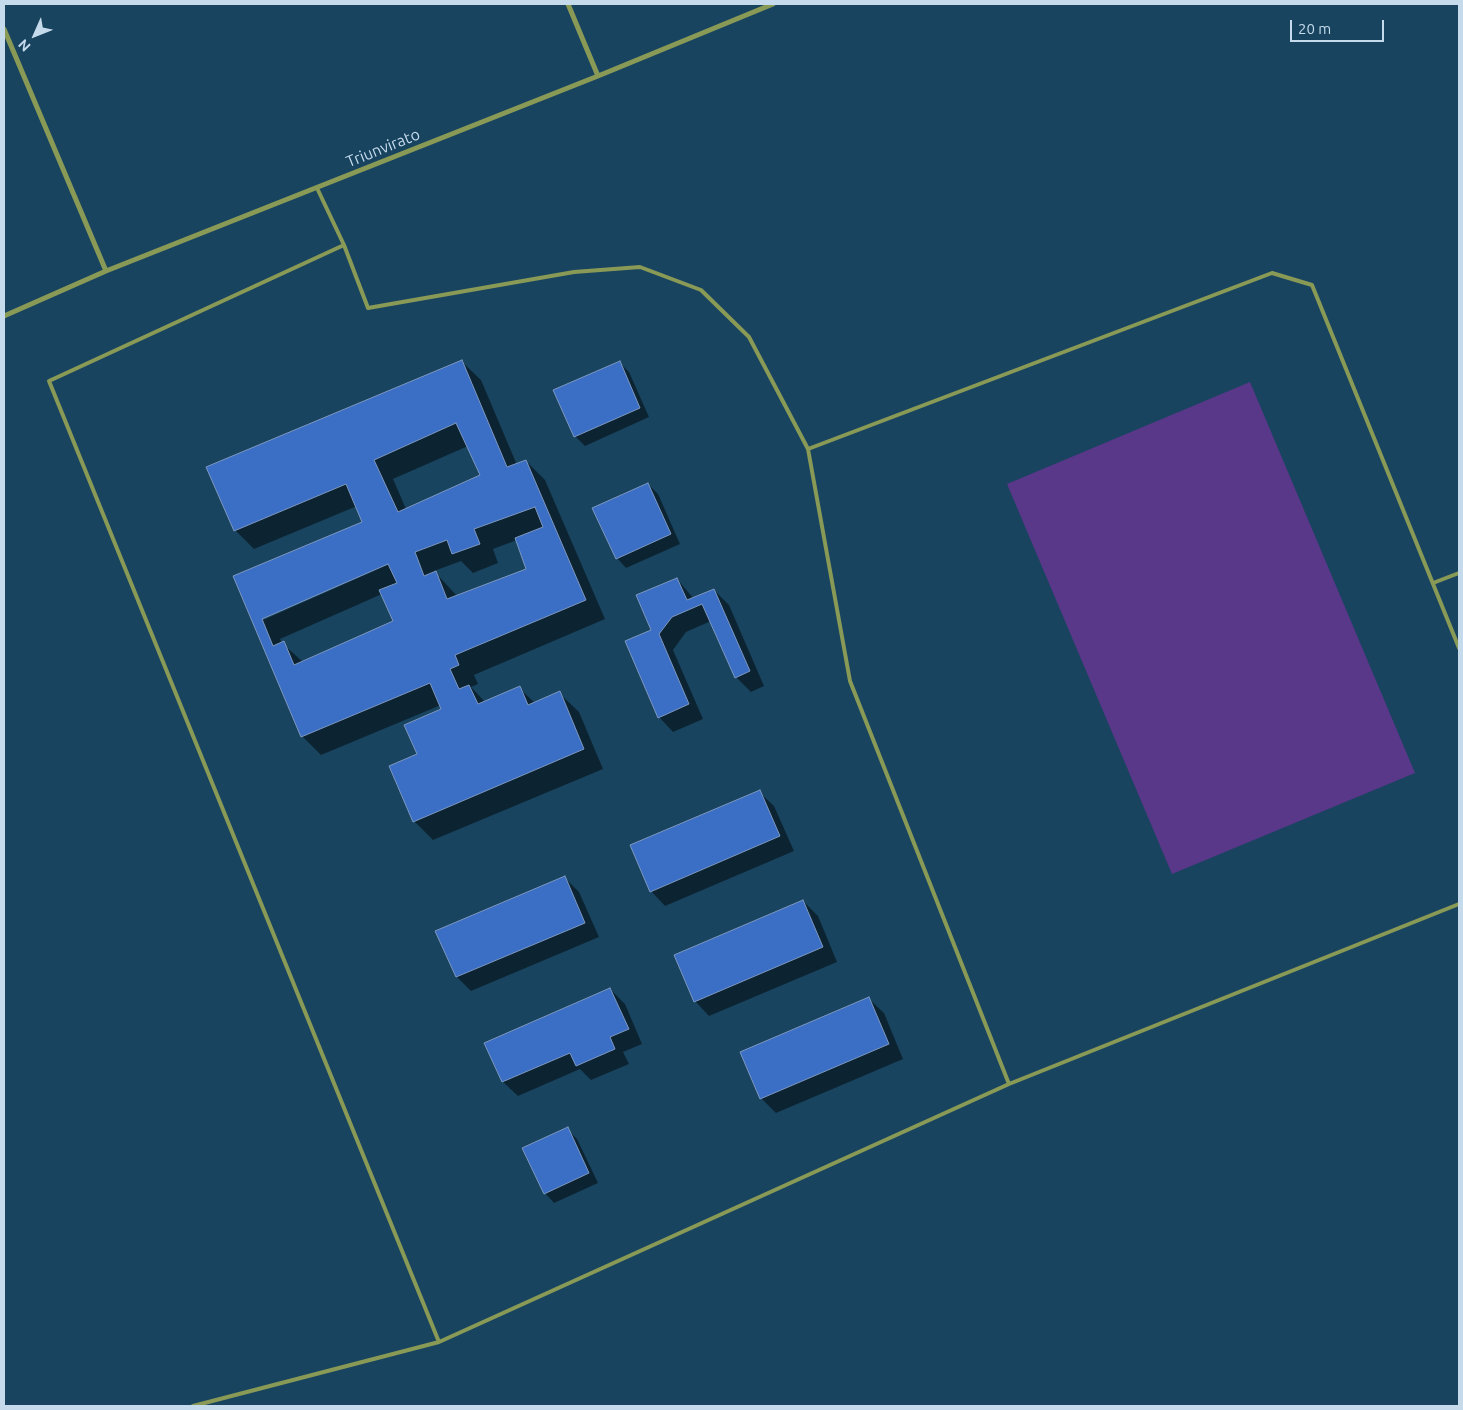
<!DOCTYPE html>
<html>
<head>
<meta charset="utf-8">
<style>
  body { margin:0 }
  #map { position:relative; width:1463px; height:1410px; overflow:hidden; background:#18445f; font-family:Ubuntu,sans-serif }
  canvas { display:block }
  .frame { position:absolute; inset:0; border:5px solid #c5dbec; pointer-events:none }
  .north { position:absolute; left:10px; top:10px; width:50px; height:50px; -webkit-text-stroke:4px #18445f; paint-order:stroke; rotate:226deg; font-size:14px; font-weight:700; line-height:20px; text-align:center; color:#c5dbec }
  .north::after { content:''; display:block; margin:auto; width:18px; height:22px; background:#c5dbec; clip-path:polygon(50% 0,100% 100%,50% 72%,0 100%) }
  .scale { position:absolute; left:1290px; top:20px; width:94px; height:22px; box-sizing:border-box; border:2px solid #c5dbec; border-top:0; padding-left:6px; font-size:15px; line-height:18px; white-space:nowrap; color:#c5dbec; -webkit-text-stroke:4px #18445f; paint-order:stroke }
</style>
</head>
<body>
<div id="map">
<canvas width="1463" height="1410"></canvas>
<div class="frame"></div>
<div class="north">N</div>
<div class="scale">20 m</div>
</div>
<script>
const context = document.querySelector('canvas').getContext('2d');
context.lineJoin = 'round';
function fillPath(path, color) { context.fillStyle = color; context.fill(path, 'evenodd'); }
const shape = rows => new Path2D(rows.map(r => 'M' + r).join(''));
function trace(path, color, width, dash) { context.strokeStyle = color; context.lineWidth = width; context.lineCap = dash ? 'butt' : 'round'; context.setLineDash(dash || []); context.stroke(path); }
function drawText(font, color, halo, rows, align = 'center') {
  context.font = font + ' Ubuntu,sans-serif'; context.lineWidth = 4; context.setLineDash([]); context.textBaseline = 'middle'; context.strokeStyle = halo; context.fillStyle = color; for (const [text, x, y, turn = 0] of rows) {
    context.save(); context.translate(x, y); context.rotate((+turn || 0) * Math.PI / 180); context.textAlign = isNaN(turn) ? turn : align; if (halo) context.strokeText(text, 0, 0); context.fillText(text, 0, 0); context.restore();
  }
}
fillPath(shape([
  [1250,382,1415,773,1172,874,1007,484]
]), '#593789');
fillPath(shape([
  [461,361,481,380,517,465,526,461,545,480,605,619,474,675,478,684,471,687,485,702,519,688,535,703,559,693,579,712,603,769,433,840,414,821,419,755,443,710,441,705,321,755,302,736,235,576,363,523,357,506,254,549,235,530],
  [468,446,481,476,406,509,393,479],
  [517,540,528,570,457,596,434,571,461,561,473,573,498,563,493,549],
  [393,560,394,562,261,621,261,618],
  [382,594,394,622,303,662,282,643,280,639],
  [619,362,629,372,649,417,585,446,575,436],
  [648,484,658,494,680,544,626,568,617,558],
  [677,579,694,599,714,590,729,605,764,686,751,692,736,677,711,621,686,632,673,650,703,719,673,732,659,717,653,630],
  [759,792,774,806,794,851,665,906,651,891],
  [565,878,579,892,599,937,471,991,457,977],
  [803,901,818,916,837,962,709,1016,695,1001],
  [610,989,625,1004,642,1044,623,1052,629,1064,591,1080,580,1069,518,1096,503,1082,486,1044],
  [869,999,884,1013,903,1059,776,1113,761,1098],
  [567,1129,577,1139,598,1183,554,1203,545,1193]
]), '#0007');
const building = shape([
  [462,360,507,467,526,460,586,600,455,655,459,665,450,669,459,689,469,685,478,704,520,686,528,705,560,691,584,749,413,822,389,766,417,754,404,725,441,709,430,683,301,737,233,576,362,522,346,484,234,531,206,467,462,360],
  [456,423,480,475,398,512,374,460,456,423],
  [535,507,543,527,515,538,526,569,447,599,436,571,424,576,415,552,447,540,452,554,480,544,474,529,535,507],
  [388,564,397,583,379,590,393,621,294,665,284,641,273,646,262,619,388,564],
  [620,361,640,408,574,437,553,390,620,361],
  [648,483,671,534,616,559,592,508,648,483],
  [677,578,687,600,714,589,750,671,735,678,702,604,672,617,659,634,689,704,658,718,625,641,651,630,636,595,677,578],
  [760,790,780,836,650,892,630,845,760,790],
  [565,876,585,923,456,977,435,931,565,876],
  [803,900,823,947,694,1002,674,955,803,900],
  [610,988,629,1029,610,1037,615,1049,576,1066,570,1053,502,1082,484,1043,610,988],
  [869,997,889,1044,760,1099,740,1052,869,997],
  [568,1127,589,1173,544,1194,522,1148,568,1127]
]);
fillPath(building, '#3b6fc5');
trace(building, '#7d97c0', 1);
trace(shape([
  [344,245,49,381,439,1342],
  [808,449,1272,273,1312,285,1459,648],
  [1433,583,1459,573],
  [1009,1084,1459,904],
  [193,1406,439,1342,1009,1084,850,681,808,449,749,337,701,290,640,267,574,272,368,308,344,245,317,188]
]), '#899956', 4);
trace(shape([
  [568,4,598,76],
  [4,29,106,271],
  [4,316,106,271,598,76,773,4]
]), '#899956', 5);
drawText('16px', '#c5dbec', '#18445f', [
  ["Triunvirato",383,148,-22]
]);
</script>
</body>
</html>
